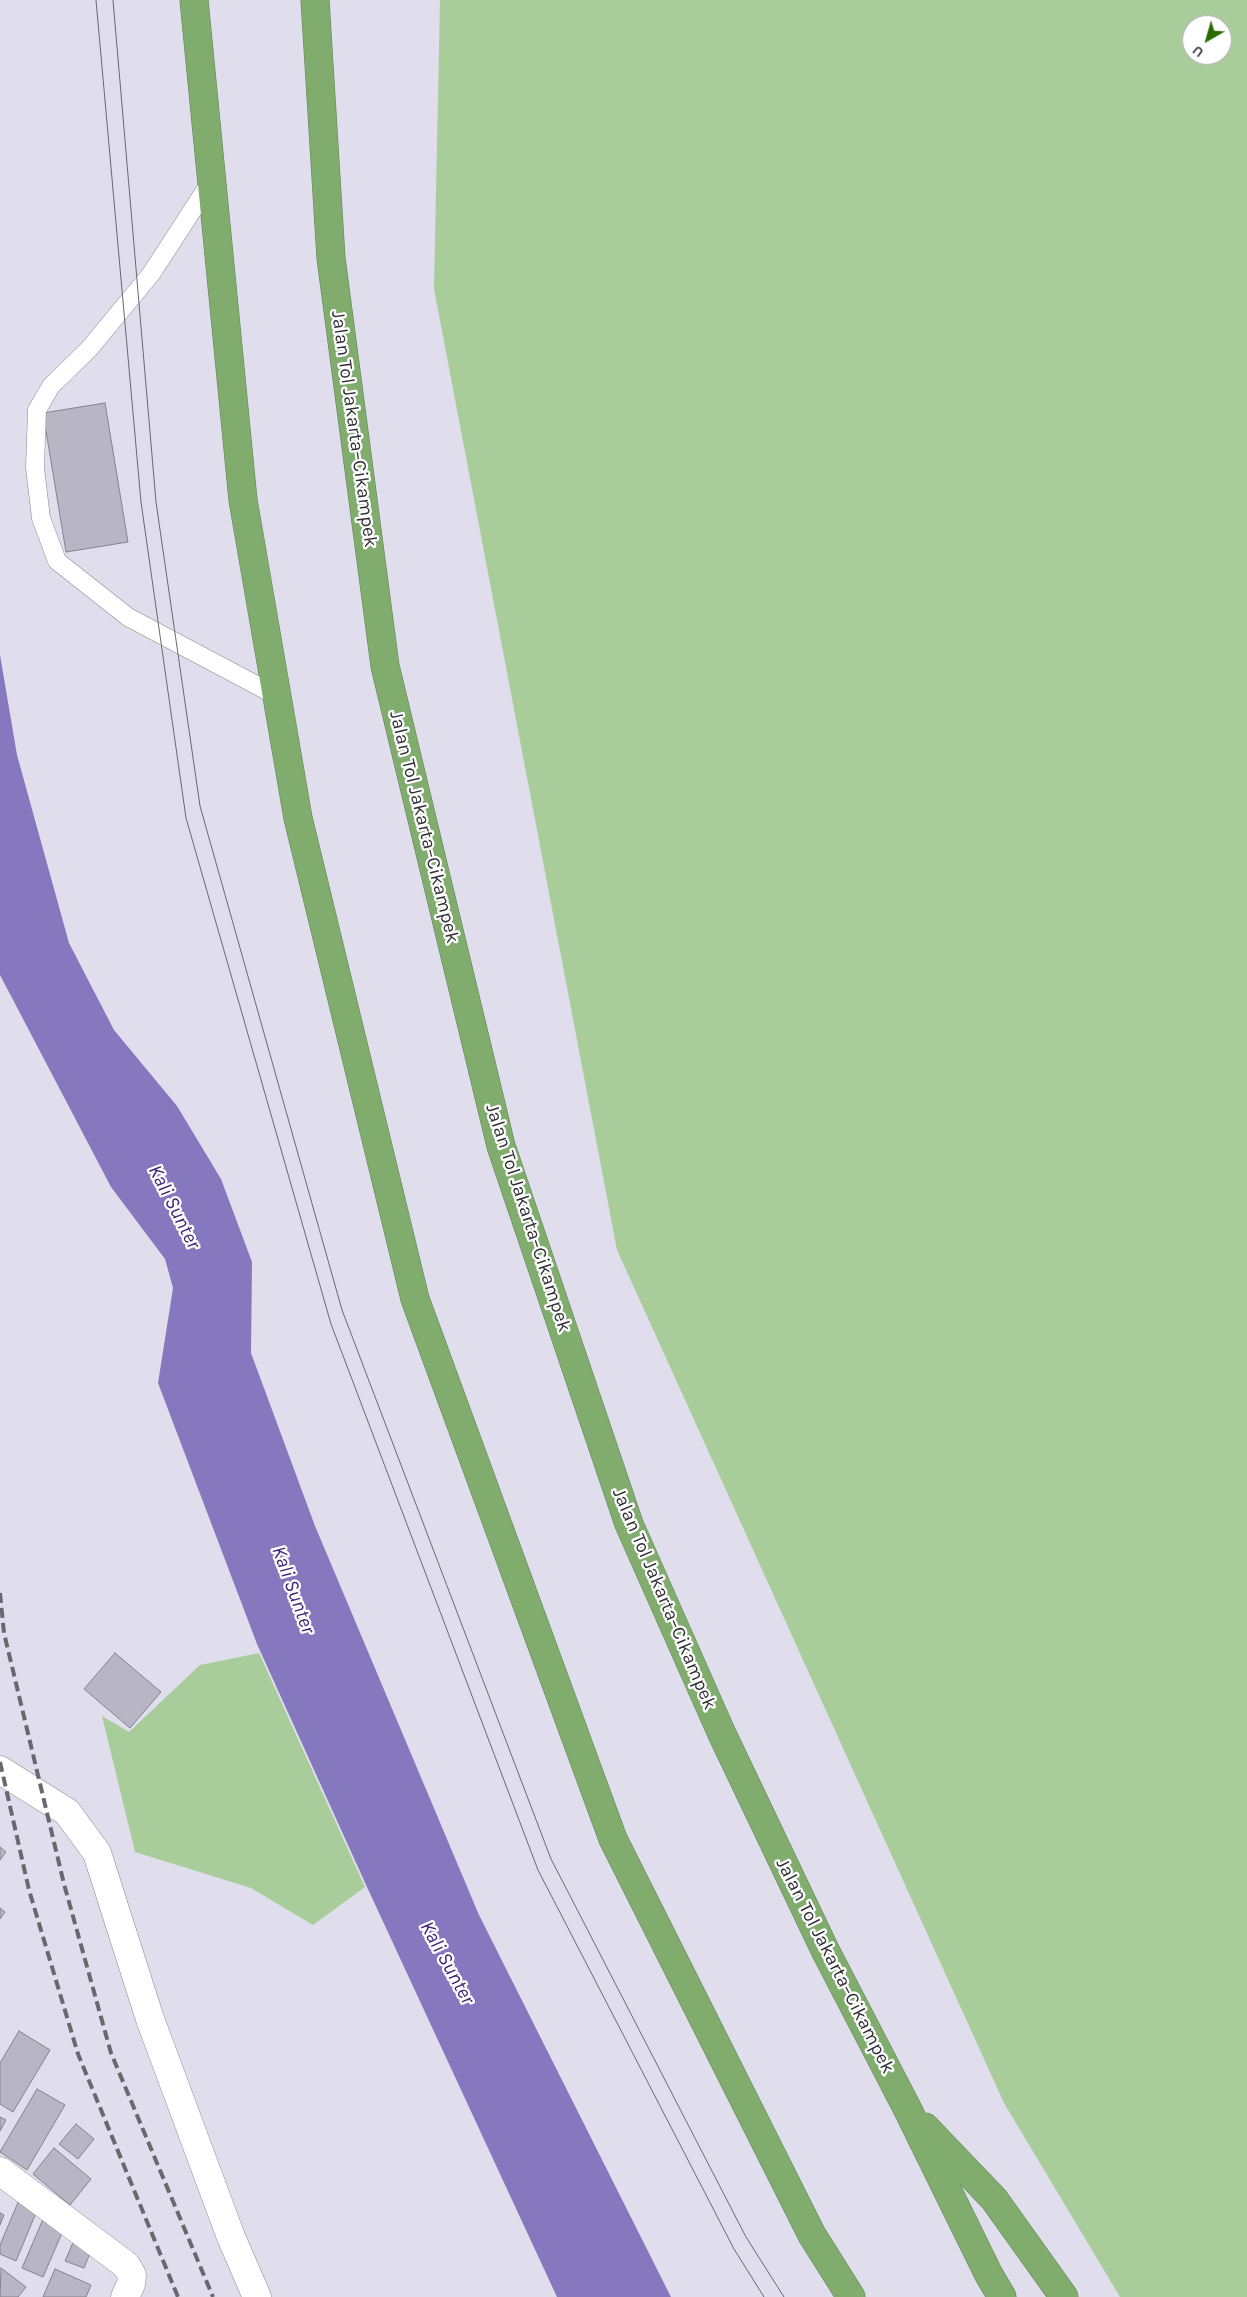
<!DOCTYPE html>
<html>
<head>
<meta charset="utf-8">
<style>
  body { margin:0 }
  #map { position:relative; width:1247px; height:2297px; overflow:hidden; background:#e0deec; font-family:Karla,sans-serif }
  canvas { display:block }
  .north { position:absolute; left:1182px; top:15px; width:50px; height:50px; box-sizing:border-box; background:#fff; border:1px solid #acacae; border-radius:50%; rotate:218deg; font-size:14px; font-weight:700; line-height:20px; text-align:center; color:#302f35 }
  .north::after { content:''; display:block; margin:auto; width:18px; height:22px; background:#2c6b00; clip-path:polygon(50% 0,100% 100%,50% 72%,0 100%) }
</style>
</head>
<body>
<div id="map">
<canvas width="1247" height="2297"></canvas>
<div class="north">U</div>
</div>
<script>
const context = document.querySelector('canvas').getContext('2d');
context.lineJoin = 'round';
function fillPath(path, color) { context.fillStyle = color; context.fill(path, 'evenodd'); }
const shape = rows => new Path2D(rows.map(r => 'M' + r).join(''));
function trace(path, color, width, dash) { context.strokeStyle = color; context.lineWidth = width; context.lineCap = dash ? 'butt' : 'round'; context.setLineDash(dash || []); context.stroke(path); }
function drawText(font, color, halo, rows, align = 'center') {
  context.font = font + ' Karla,sans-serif'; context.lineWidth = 4.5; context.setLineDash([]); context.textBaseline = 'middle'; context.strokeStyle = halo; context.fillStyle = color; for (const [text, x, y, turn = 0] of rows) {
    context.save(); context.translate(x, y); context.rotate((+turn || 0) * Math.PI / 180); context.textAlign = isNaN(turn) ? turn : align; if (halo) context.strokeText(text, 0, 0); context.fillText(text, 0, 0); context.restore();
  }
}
fillPath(shape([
  [440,0,1247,0,1247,2297,1120,2297,1004,2103,617,1250,434,289],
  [1192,25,1222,25,1222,55,1192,55],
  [259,1653,365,1887,313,1925,251,1888,135,1852,102,1716,129,1732,200,1665]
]), '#a8cd9b');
fillPath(shape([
  [0,655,17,755,69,943,114,1030,177,1106,221,1179,252,1262,251,1353,315,1526,479,1915,671,2297,557,2297,367,1887,257,1644,158,1383,173,1288,165,1259,111,1187,0,975]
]), '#8578be');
const building = shape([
  [105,403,128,542,66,552,43,413,105,403],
  [115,1653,161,1692,130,1728,84,1689,115,1653],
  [0,1847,6,1852,0,1860,0,1847],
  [0,1908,5,1912,0,1919,0,1908],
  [19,2031,50,2050,13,2112,0,2104,0,2063,19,2031],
  [37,2089,65,2105,27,2170,0,2152,37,2089],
  [0,2117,6,2120,0,2131,0,2117],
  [76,2124,94,2139,78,2159,59,2144,76,2124],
  [54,2148,91,2179,70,2205,33,2174,54,2148],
  [19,2200,38,2208,16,2261,0,2254,0,2245,19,2200],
  [0,2213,4,2215,0,2225,0,2213],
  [44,2217,65,2226,43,2277,22,2268,44,2217],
  [75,2238,93,2246,84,2268,65,2261,75,2238],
  [1,2268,26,2287,18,2297,0,2297,1,2268],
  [55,2269,91,2285,86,2297,43,2297,55,2269]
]);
fillPath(building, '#b8b6c4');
trace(building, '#84828f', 1);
const lane = shape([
  [212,180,151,274,89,349,51,386,37,410,35,468,41,518,57,561,128,617,277,696]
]);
const street = shape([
  [0,1770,67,1812,97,1853,150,2019,231,2237,257,2297],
  [0,2171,126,2265,132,2275,131,2284,125,2297]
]);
const highway = shape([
  [194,0,243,500,298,818,415,1299,613,1839,812,2235,851,2297],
  [315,0,331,258,385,666,501,1146,629,1524,722,1734,825,1950,907,2108,989,2275,1002,2297],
  [925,2127,994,2199,1064,2297]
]);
trace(lane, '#8a8895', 19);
trace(street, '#8a8895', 29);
trace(highway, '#64805a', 29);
trace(lane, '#fff', 18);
trace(street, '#fff', 28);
trace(highway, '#80ac6e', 28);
trace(shape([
  [96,0,141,502,186,818,331,1324,538,1870,734,2249,764,2297],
  [113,0,156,502,200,806,342,1310,551,1859,746,2237,784,2297]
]), '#696870', 1);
trace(shape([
  [0,1593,4,1633,64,1884,111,2053,213,2297],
  [0,1762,29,1890,78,2054,178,2297]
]), '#696870', 4, [10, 5]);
drawText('19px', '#302f35', '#fff', [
  ["Jalan Tol Jakarta–Cikampek",354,429,82],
  ["Jalan Tol Jakarta–Cikampek",424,827,76],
  ["Jalan Tol Jakarta–Cikampek",528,1218,72],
  ["Jalan Tol Jakarta–Cikampek",664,1599,67],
  ["Jalan Tol Jakarta–Cikampek",835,1966,63]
]);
drawText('italic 20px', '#3f267a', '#fff', [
  ["Kali Sunter",174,1207,63],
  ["Kali Sunter",293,1590,70],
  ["Kali Sunter",447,1963,61]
]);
</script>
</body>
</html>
